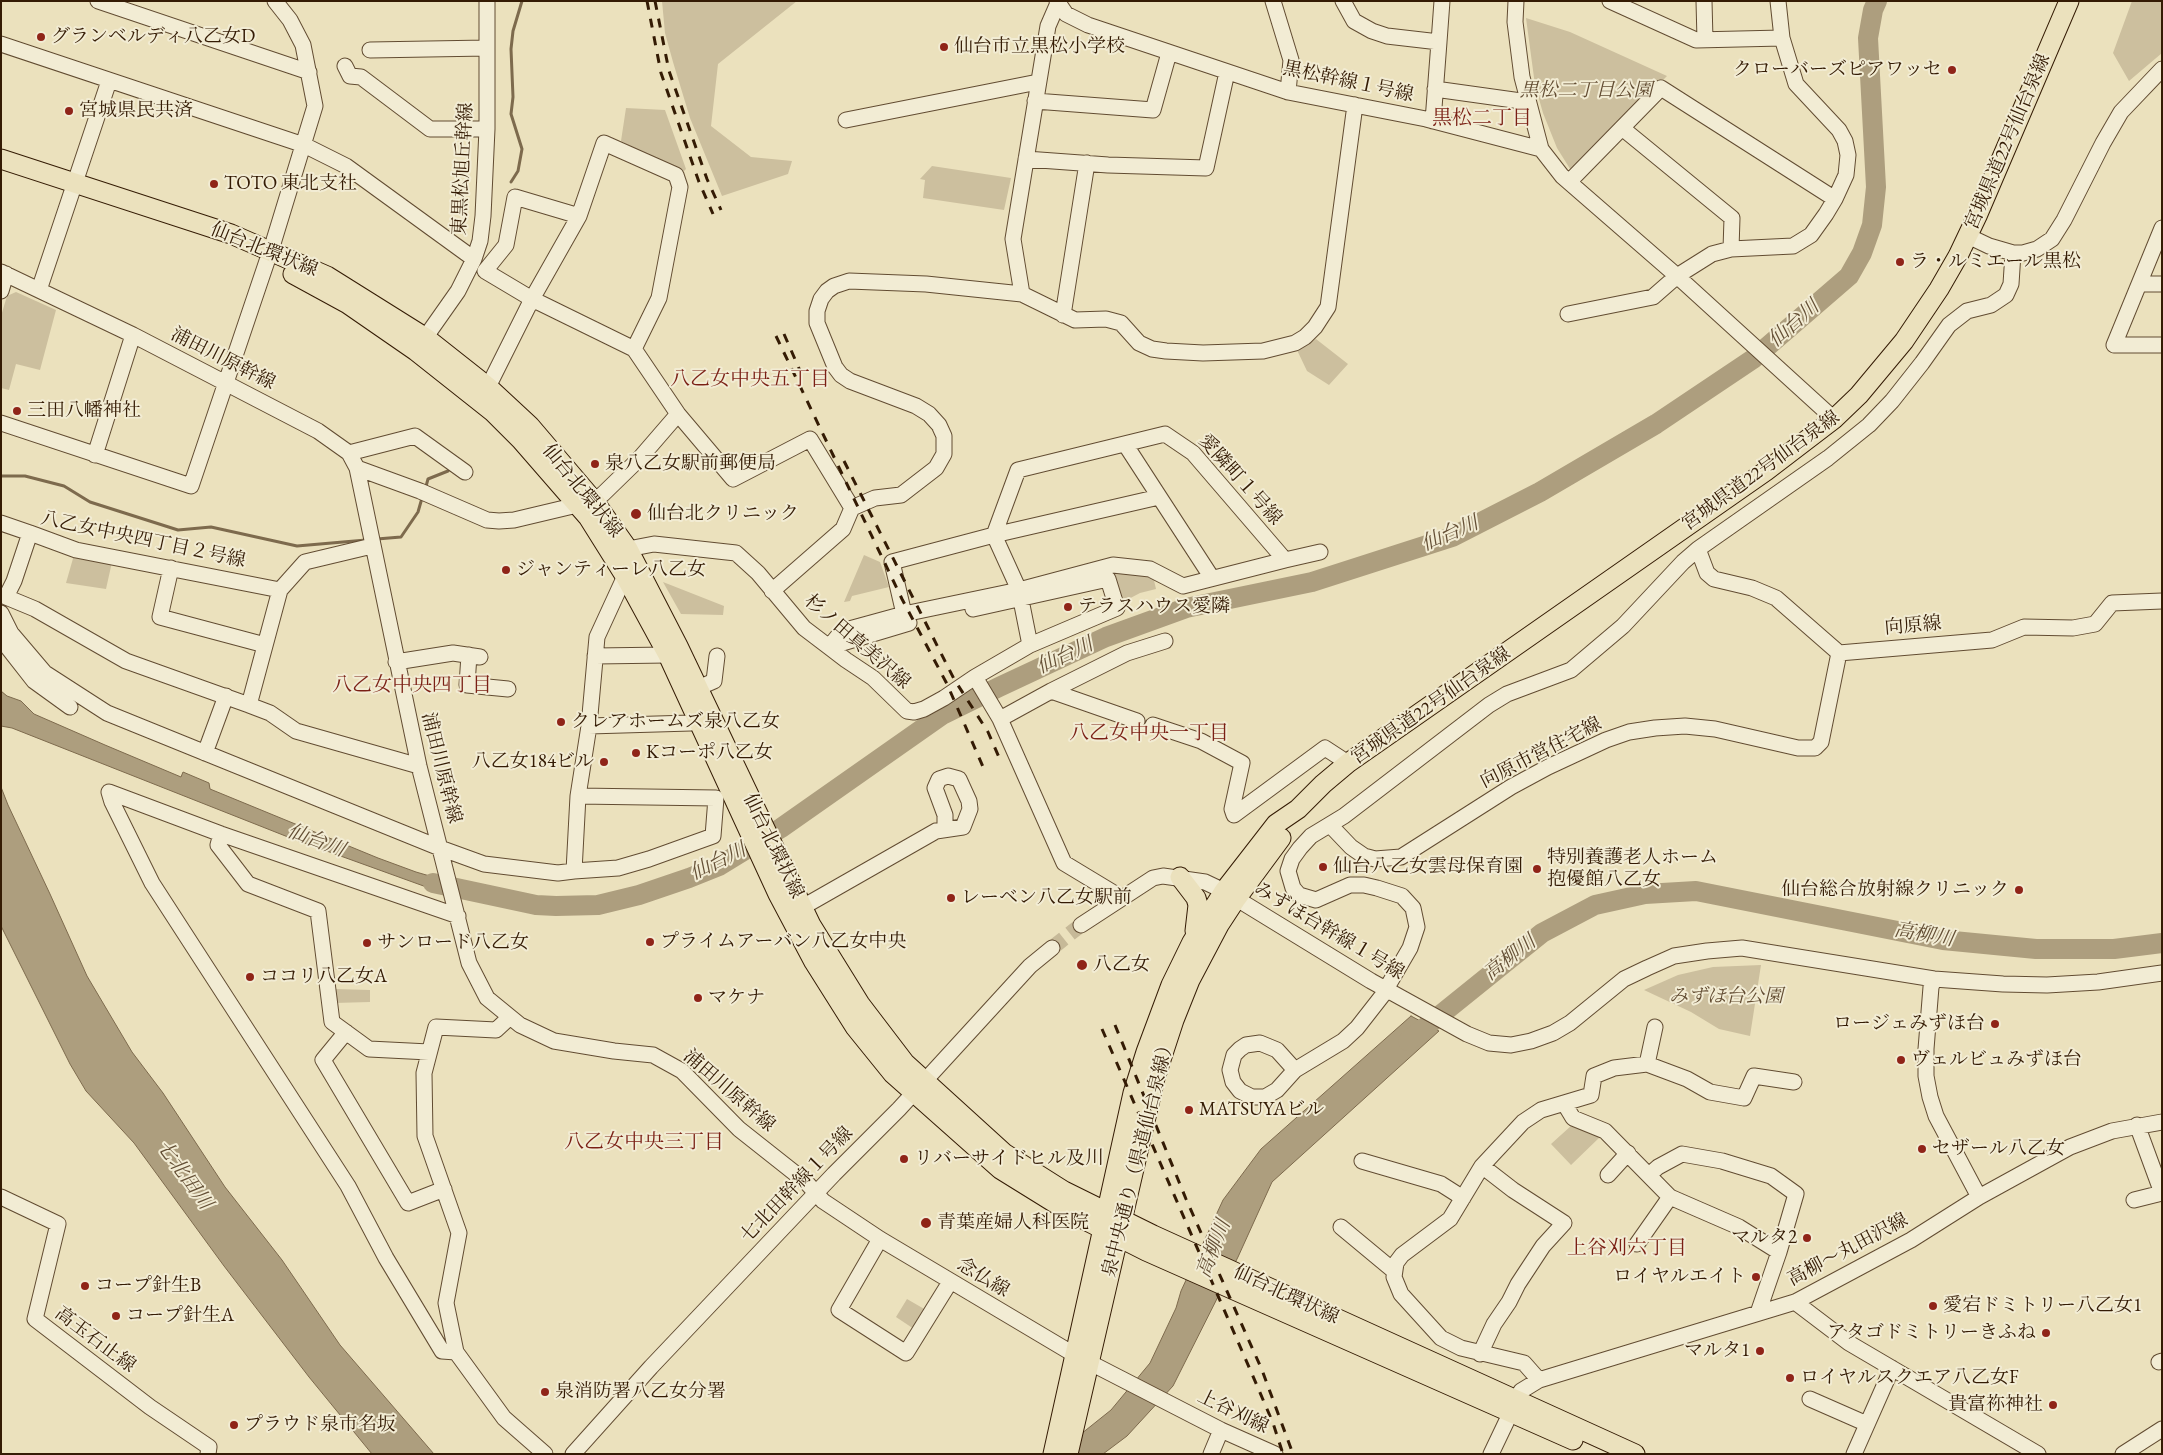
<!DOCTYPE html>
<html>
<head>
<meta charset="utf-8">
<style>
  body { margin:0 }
  #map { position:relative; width:2163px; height:1455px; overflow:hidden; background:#ebe1bd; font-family:"EB Garamond",serif }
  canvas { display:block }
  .frame { position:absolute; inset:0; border:2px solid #341b04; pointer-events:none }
</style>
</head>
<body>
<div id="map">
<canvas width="2163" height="1455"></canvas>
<div class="frame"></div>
</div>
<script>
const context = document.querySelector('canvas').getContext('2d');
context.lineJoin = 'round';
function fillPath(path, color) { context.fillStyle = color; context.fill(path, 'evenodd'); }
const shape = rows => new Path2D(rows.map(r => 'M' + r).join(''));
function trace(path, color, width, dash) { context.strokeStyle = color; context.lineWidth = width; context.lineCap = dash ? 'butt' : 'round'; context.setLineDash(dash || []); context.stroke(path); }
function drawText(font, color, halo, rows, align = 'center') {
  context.font = font + ' "EB Garamond","Noto Serif JP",serif'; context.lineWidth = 4; context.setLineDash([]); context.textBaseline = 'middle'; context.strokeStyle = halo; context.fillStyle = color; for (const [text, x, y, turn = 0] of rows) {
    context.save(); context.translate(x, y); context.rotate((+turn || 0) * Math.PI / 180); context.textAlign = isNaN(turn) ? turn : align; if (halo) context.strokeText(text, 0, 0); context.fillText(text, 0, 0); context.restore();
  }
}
fillPath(shape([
  [662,1,797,1,718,64,711,126,751,157,792,161,788,174,722,196,690,118,673,62,665,33],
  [2132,1,2162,1,2162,53,2129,81,2113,53],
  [1526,18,1570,32,1667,76,1572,172,1557,148,1543,113,1535,85],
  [626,108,665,110,686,169,681,174,621,141],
  [932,166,1011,178,1004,210,923,198,925,180,920,179],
  [16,292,56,310,40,370,16,364,9,390,1,388,1,316,7,296],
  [1316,339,1348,364,1329,385,1307,371,1297,350],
  [74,555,112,562,106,589,66,583],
  [864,555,880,562,889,587,852,596,850,601,844,602],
  [1118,570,1153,576,1156,589,1140,593,1119,604,1110,573],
  [663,582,724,606,723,615,681,614],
  [1761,965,1750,1036,1719,1029,1691,1012,1644,990,1678,975,1713,967],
  [334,989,370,990,370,1002,334,1003],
  [1572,1125,1600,1137,1571,1165,1551,1144],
  [907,1299,926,1310,914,1329,896,1317]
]), '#ccbf9e');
const water = shape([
  [1,691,7,696,21,701,34,714,105,745,181,777,183,772,209,783,210,789,378,858,416,872,440,879,443,893,288,837,12,728,1,726,1,691],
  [1,787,8,805,50,894,87,976,132,1052,163,1093,225,1187,282,1260,340,1345,434,1454,372,1454,309,1377,224,1266,134,1143,86,1091,70,1064,1,926,1,787],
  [1411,1016,1439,1031,1272,1182,1238,1257,1173,1386,1127,1436,1103,1454,1056,1454,1111,1410,1150,1363,1176,1308,1181,1291,1223,1200,1261,1149,1411,1016]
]);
fillPath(water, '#ad9e7e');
trace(water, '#7d6a4d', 1);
trace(shape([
  [511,182,518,171,522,149,511,114,513,97,511,49,513,31,522,1],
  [1,476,25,476,64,486,90,502,178,530,211,527,297,546,366,540],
  [425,490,428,479,448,471],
  [377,539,401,537,418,512,422,498]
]), '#7d6a4d', 3);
trace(shape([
  [433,883,536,905,556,906,598,905,639,895,689,878,719,866,781,828,942,715,999,687,1106,637,1186,608,1312,582,1452,537,1540,492,1656,424,1753,359,1849,276,1862,253,1872,225,1876,187,1868,38,1873,10,1877,1],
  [1408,1041,1542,933,1595,905,1645,894,1696,891,1943,940,2036,949,2114,949,2162,943]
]), '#ad9e7e', 20);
trace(shape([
  [1052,948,1081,925]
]), '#c6b998', 15, [15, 8]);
const minor = shape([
  [98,1,309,72],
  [1057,1,1066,14,1088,25,1288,92,1426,119,1541,149,1562,176,1677,276,1834,419],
  [1273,1,1291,60,1288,92],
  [1343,1,1354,21,1372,31,1387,36,1439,42,1442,1],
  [1516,1,1515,22,1522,77,1541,149],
  [1610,1,1696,40,1782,38],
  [1704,1,1705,40],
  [1,44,304,145,346,166,474,259],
  [370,50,487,48],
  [345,66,350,76,361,77,430,129,487,129],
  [1435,89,1528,102],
  [1035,101,1153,110,1169,53],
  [846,120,1038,82],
  [1433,121,1439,42],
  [1622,128,1732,218,1731,249],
  [1026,159,1108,165,1206,168,1227,72],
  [1569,182,1661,88,1835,199],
  [2162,228,2114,345,2162,345],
  [1968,236,1989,246,2013,253,2023,253,2037,249,2052,239,2064,220,2103,143,2121,112,2162,69],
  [271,250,315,106,303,45,290,20,275,1],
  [1,272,133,335,318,431,349,453,357,468,419,766,469,963,487,998,520,1025,554,1041,614,1051,653,1055,682,1071,739,1129,806,1182,823,1201,880,1239,1075,1355,1221,1430,1275,1454],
  [2139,284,2162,284],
  [39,290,109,81],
  [1,291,6,274],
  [1022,294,1013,239,1048,26,1058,3],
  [1568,314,1653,297,1677,276,1712,254,1731,249,1793,246,1811,235,1826,214,1835,199,1846,175,1848,155,1845,141,1839,130,1796,84,1782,38,1778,1],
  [1063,315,1087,163],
  [420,345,458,291,474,259,480,241,483,216,487,129,487,1],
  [634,349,678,414,733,479,810,439,852,508,843,529,772,591],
  [488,387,532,299,579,216,604,143,676,175,680,187,659,298,634,349,532,299,485,271,506,245,515,197,579,216],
  [1,423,191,486,267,261],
  [1125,444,1212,578],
  [349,453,415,436,465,472],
  [95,455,133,335],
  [357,468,420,491,487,520,499,521,514,520,594,501,603,494,640,458,678,414],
  [852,508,875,498,901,495,936,468,944,454,944,436,939,425,929,414,916,406,850,381,841,375,835,367,817,323,817,311,821,299,827,291,834,286,849,281,926,284,1022,294,1075,320,1106,319,1121,323,1139,343,1152,349,1166,351,1203,353,1263,351,1295,343,1305,337,1315,327,1328,307,1355,105],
  [1,523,30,533],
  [372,546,305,562,280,590,249,705,270,713,296,731,419,766],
  [628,549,654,544,736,553,758,573,804,628,829,647,846,660,873,678,907,711,914,712,924,709,944,698,975,677,1030,645,1019,590,994,535,1018,470,1165,434,1193,453,1285,560,1183,586,1150,569,1113,565,1019,590,904,614,842,631,829,647],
  [1698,549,1707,573,1714,579,1752,588,1776,598,1839,653,1992,640,2024,627,2073,628,2095,624,2112,603,2162,601],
  [1285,560,1320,552],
  [171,568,160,617,265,645],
  [973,609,1108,579,1117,608,1030,645],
  [1,613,11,633,45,673,107,713,440,848,484,864,558,873,574,871],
  [904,614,892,562,994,535,1159,497],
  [1,639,34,681,70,707],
  [829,647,909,623],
  [469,655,467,685,508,689],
  [595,656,668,655],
  [396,662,453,653,480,657],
  [975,677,1000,719,1064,863,1112,892,1119,899],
  [698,688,714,681,717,656],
  [1051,691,1137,721],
  [249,705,126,661,35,609,6,597,14,581,30,533,76,550,280,590],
  [1000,719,1051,691,1127,653,1165,641],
  [1153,725,1201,741,1242,763,1232,809,1234,815,1325,748,1348,763],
  [589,726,691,723,699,720],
  [205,753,226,696],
  [578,796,716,798,713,836,649,859,618,868,574,871,578,796,589,726,597,637,625,576],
  [1330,825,1351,847,1364,856,1375,859,1401,857,1511,787,1548,767,1606,740,1629,732,1655,728,1685,726,1715,729,1798,748,1815,748,1821,742,1839,653],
  [221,834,218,845,248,884,318,911,332,1022,369,1049,429,1052],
  [794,912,936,831,963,827,970,809,969,801,959,779,948,776,939,779,935,788,945,815,945,829],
  [1081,925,1153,878,1163,876,1205,882,1224,891,1371,981,1467,1034,1489,1043,1511,1045,1531,1041,1553,1033,1570,1023,1624,979,1647,968,1674,956,1707,951,1742,948,1934,979,2003,984,2047,985,2098,982,2162,973],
  [1934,979,1931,987,1926,1049,1926,1076,1930,1097,1936,1116,1979,1197],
  [510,1017,496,1030,436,1027,424,1073,425,1136,459,1233,446,1303,456,1352,504,1418,545,1454],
  [346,1032,323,1060,408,1203,444,1189],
  [1647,1064,1655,1027],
  [1295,1070,1277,1050,1260,1043,1246,1045,1240,1049,1234,1055,1230,1070,1233,1082,1240,1091,1252,1097,1265,1097,1277,1090,1295,1070,1343,1041,1357,1028,1382,996,1410,948,1417,927,1413,908,1402,896,1377,888,1364,885,1350,885,1316,900,1299,895,1293,888,1288,871,1292,859,1300,848,1311,836,1344,816,1489,705,1507,694,1571,670,1623,626,1683,562,1698,549,1828,458,1869,425,1892,401,1922,363,1949,325,1967,311,1991,305,2006,295,2011,284,2013,253],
  [1564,1103,1573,1118,1605,1131,1670,1197,1739,1227,1779,1252],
  [2137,1125,2162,1193],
  [1362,1161,1441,1184,1463,1198],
  [1608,1175,1628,1153],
  [1649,1175,1658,1167,1682,1154,1722,1161,1771,1176,1796,1194,1779,1252,1758,1313],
  [1,1197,58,1224,35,1319,150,1407,209,1447,208,1454],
  [2134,1200,2162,1193],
  [1341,1227,1394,1271],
  [880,1239,839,1310,906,1353,950,1282],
  [1637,1244,1670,1197],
  [1795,1302,1849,1343,2038,1454],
  [456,1352,442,1351,386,1258,348,1186,152,883,112,802,109,792,221,834,458,916],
  [1480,1354,1494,1324,1509,1302,1518,1284,1543,1246,1564,1223,1513,1190,1482,1166],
  [2159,1362,2162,1361],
  [1539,1380,1524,1363,1461,1348,1441,1338,1401,1294,1394,1277,1396,1263,1402,1255,1450,1219,1482,1166,1523,1122,1541,1110,1591,1095,1594,1076,1614,1068,1647,1064,1687,1079,1710,1092,1744,1098,1754,1076,1794,1082],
  [1810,1399,1867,1424],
  [573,1454,651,1367,834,1174,899,1109,1030,966,1052,948],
  [1211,1454,1221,1430],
  [1491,1454,1521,1391,1539,1380,1795,1302,1911,1240,1979,1197,2070,1147,2112,1131,2162,1122],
  [1854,1454,1892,1368],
  [2123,1454,2162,1429]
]);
const major = shape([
  [1,159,231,234,327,276,426,338,488,387,530,426,594,501,628,549,678,646,811,925,860,1004,905,1063,1004,1153,1064,1191,1153,1235,1635,1454],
  [293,274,348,304,416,351,493,412,521,440,588,517,625,576,668,655,778,894,814,962,855,1027,893,1074,1000,1169,1071,1213,1146,1251,1573,1440],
  [1180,877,1196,898,1198,905,1195,931],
  [1053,1454,1133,1093,1146,1052,1171,985,1192,942,1224,891,1276,824,1298,809,1323,784,1348,763,1766,471,1834,419,1859,395,1904,341,1939,289,1958,256,1977,216,2069,1],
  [1068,1454,1155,1078,1174,1020,1190,980,1219,925,1236,899,1281,838]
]);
trace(minor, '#624c32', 17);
trace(major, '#341b04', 21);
trace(minor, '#f2ecd4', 15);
trace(major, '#ebe1bd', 19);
trace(shape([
  [647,1,661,73,699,182,713,214],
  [655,1,669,71,707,179,721,210],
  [784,334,801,373],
  [776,336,902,599,947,684,984,769],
  [844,461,954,679,988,732,1001,762],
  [1115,1025,1186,1199,1262,1370,1293,1454],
  [1102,1029,1252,1374,1273,1423,1283,1454]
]), '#341b04', 3, [9, 9]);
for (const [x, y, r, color] of [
  [41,37,5,"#8f2418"],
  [944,47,5,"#8f2418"],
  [1952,70,5,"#8f2418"],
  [69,111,5,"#8f2418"],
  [214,184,5,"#8f2418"],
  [1900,262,5,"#8f2418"],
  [17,411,5,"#8f2418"],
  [595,464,5,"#8f2418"],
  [636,514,6,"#8f2418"],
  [506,570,5,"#8f2418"],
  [1068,607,5,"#8f2418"],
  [561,722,5,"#8f2418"],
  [636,753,5,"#8f2418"],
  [604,762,5,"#8f2418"],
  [1323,867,5,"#8f2418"],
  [1537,869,5,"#8f2418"],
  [2019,890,5,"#8f2418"],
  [951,898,5,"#8f2418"],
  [650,942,5,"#8f2418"],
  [367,943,5,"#8f2418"],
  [1082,965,6,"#8f2418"],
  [250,977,5,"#8f2418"],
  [698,998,5,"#8f2418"],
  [1995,1024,5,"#8f2418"],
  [1901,1060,5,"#8f2418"],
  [1189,1110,5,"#8f2418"],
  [1922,1149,5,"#8f2418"],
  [904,1159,5,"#8f2418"],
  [926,1223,6,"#8f2418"],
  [1807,1238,5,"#8f2418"],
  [1756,1277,5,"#8f2418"],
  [85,1286,5,"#8f2418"],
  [1933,1306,5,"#8f2418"],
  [116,1316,5,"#8f2418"],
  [2046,1333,5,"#8f2418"],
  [1760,1351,5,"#8f2418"],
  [1790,1378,5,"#8f2418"],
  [545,1392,5,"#8f2418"],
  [2053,1405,5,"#8f2418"],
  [234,1425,5,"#8f2418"]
]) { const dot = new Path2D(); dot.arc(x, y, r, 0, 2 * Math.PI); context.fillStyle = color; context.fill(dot); trace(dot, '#f2ecd4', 2); }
drawText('19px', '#341b04', '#f2ecd4', [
  ["グランベルディ八乙女D",51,37],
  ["仙台市立黒松小学校",954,47],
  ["クローバーズピアワッセ",1942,70,"right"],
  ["宮城県民共済",79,111],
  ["TOTO 東北支社",224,184],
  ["ラ・ルミエール黒松",1910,262],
  ["三田八幡神社",27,411],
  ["泉八乙女駅前郵便局",605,464],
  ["仙台北クリニック",647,514],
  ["ジャンティーレ八乙女",516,570],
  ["テラスハウス愛隣",1078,607],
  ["クレアホームズ泉八乙女",571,722],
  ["Kコーポ八乙女",646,753],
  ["八乙女184ビル",594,762,"right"],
  ["特別養護老人ホーム",1547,858],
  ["抱優館八乙女",1547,880],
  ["仙台八乙女雲母保育園",1333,867],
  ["仙台総合放射線クリニック",2009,890,"right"],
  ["レーベン八乙女駅前",961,898],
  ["プライムアーバン八乙女中央",660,942],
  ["サンロード八乙女",377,943],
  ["八乙女",1093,965],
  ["ココリ八乙女A",260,977],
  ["マケナ",708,998],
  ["ロージェみずほ台",1985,1024,"right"],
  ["ヴェルビュみずほ台",1911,1060],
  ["MATSUYAビル",1199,1110],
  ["セザール八乙女",1932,1149],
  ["リバーサイドヒル及川",914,1159],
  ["青葉産婦人科医院",937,1223],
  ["マルタ2",1797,1238,"right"],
  ["ロイヤルエイト",1746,1277,"right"],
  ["コープ針生B",95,1286],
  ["愛宕ドミトリー八乙女1",1943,1306],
  ["コープ針生A",126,1316],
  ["アタゴドミトリーきふね",2036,1333,"right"],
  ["マルタ1",1750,1351,"right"],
  ["ロイヤルスクエア八乙女F",1800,1378],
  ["泉消防署八乙女分署",555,1392],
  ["貴富祢神社",2043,1405,"right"],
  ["プラウド泉市名坂",244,1425]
], 'left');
drawText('19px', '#341b04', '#f2ecd4', [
  ["黒松幹線１号線",1348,82,12],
  ["宮城県道22号仙台泉線",2008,142,-67],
  ["東黒松旭丘幹線",463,169,-87],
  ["仙台北環状線",264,250,22],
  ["浦田川原幹線",223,359,27],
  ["宮城県道22号仙台泉線",1761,471,-36],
  ["愛隣町１号線",1240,480,48],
  ["仙台北環状線",582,491,51],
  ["八乙女中央四丁目２号線",143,540,12],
  ["向原線",1913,626,-5],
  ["杉ノ田真美沢線",857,642,41],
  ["宮城県道22号仙台泉線",1431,706,-35],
  ["向原市営住宅線",1541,753,-27],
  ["浦田川原幹線",441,768,76],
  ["仙台北環状線",773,846,64],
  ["みずほ台幹線１号線",1329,931,31],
  ["浦田川原幹線",729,1091,41],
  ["泉中央通り（県道仙台泉線）",1139,1157,-76],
  ["七北田幹線１号線",797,1185,-46],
  ["高柳～丸田沢線",1848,1250,-28],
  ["念仏線",983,1278,31],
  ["仙台北環状線",1286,1295,25],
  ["高玉石止線",95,1340,37],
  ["上谷刈線",1233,1412,26]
]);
drawText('italic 19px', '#624c32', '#f2ecd4', [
  ["黒松二丁目公園",1586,91],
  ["みずほ台公園",1726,997]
]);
drawText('20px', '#7a1f14', '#f2ecd4', [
  ["黒松二丁目",1482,119],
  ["八乙女中央五丁目",750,380],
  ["八乙女中央四丁目",412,686],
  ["八乙女中央一丁目",1149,734],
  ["八乙女中央三丁目",644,1143],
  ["上谷刈六丁目",1627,1249]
]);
drawText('italic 20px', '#644f35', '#f2ecd4', [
  ["仙台川",1794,324,-41],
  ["仙台川",1450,534,-23],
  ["仙台川",1065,656,-25],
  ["仙台川",316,841,20],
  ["仙台川",718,862,-26],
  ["高柳川",1924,935,10],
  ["高柳川",1510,958,-38],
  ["七北田川",184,1175,54],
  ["高柳川",1214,1249,-69]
]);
</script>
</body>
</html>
